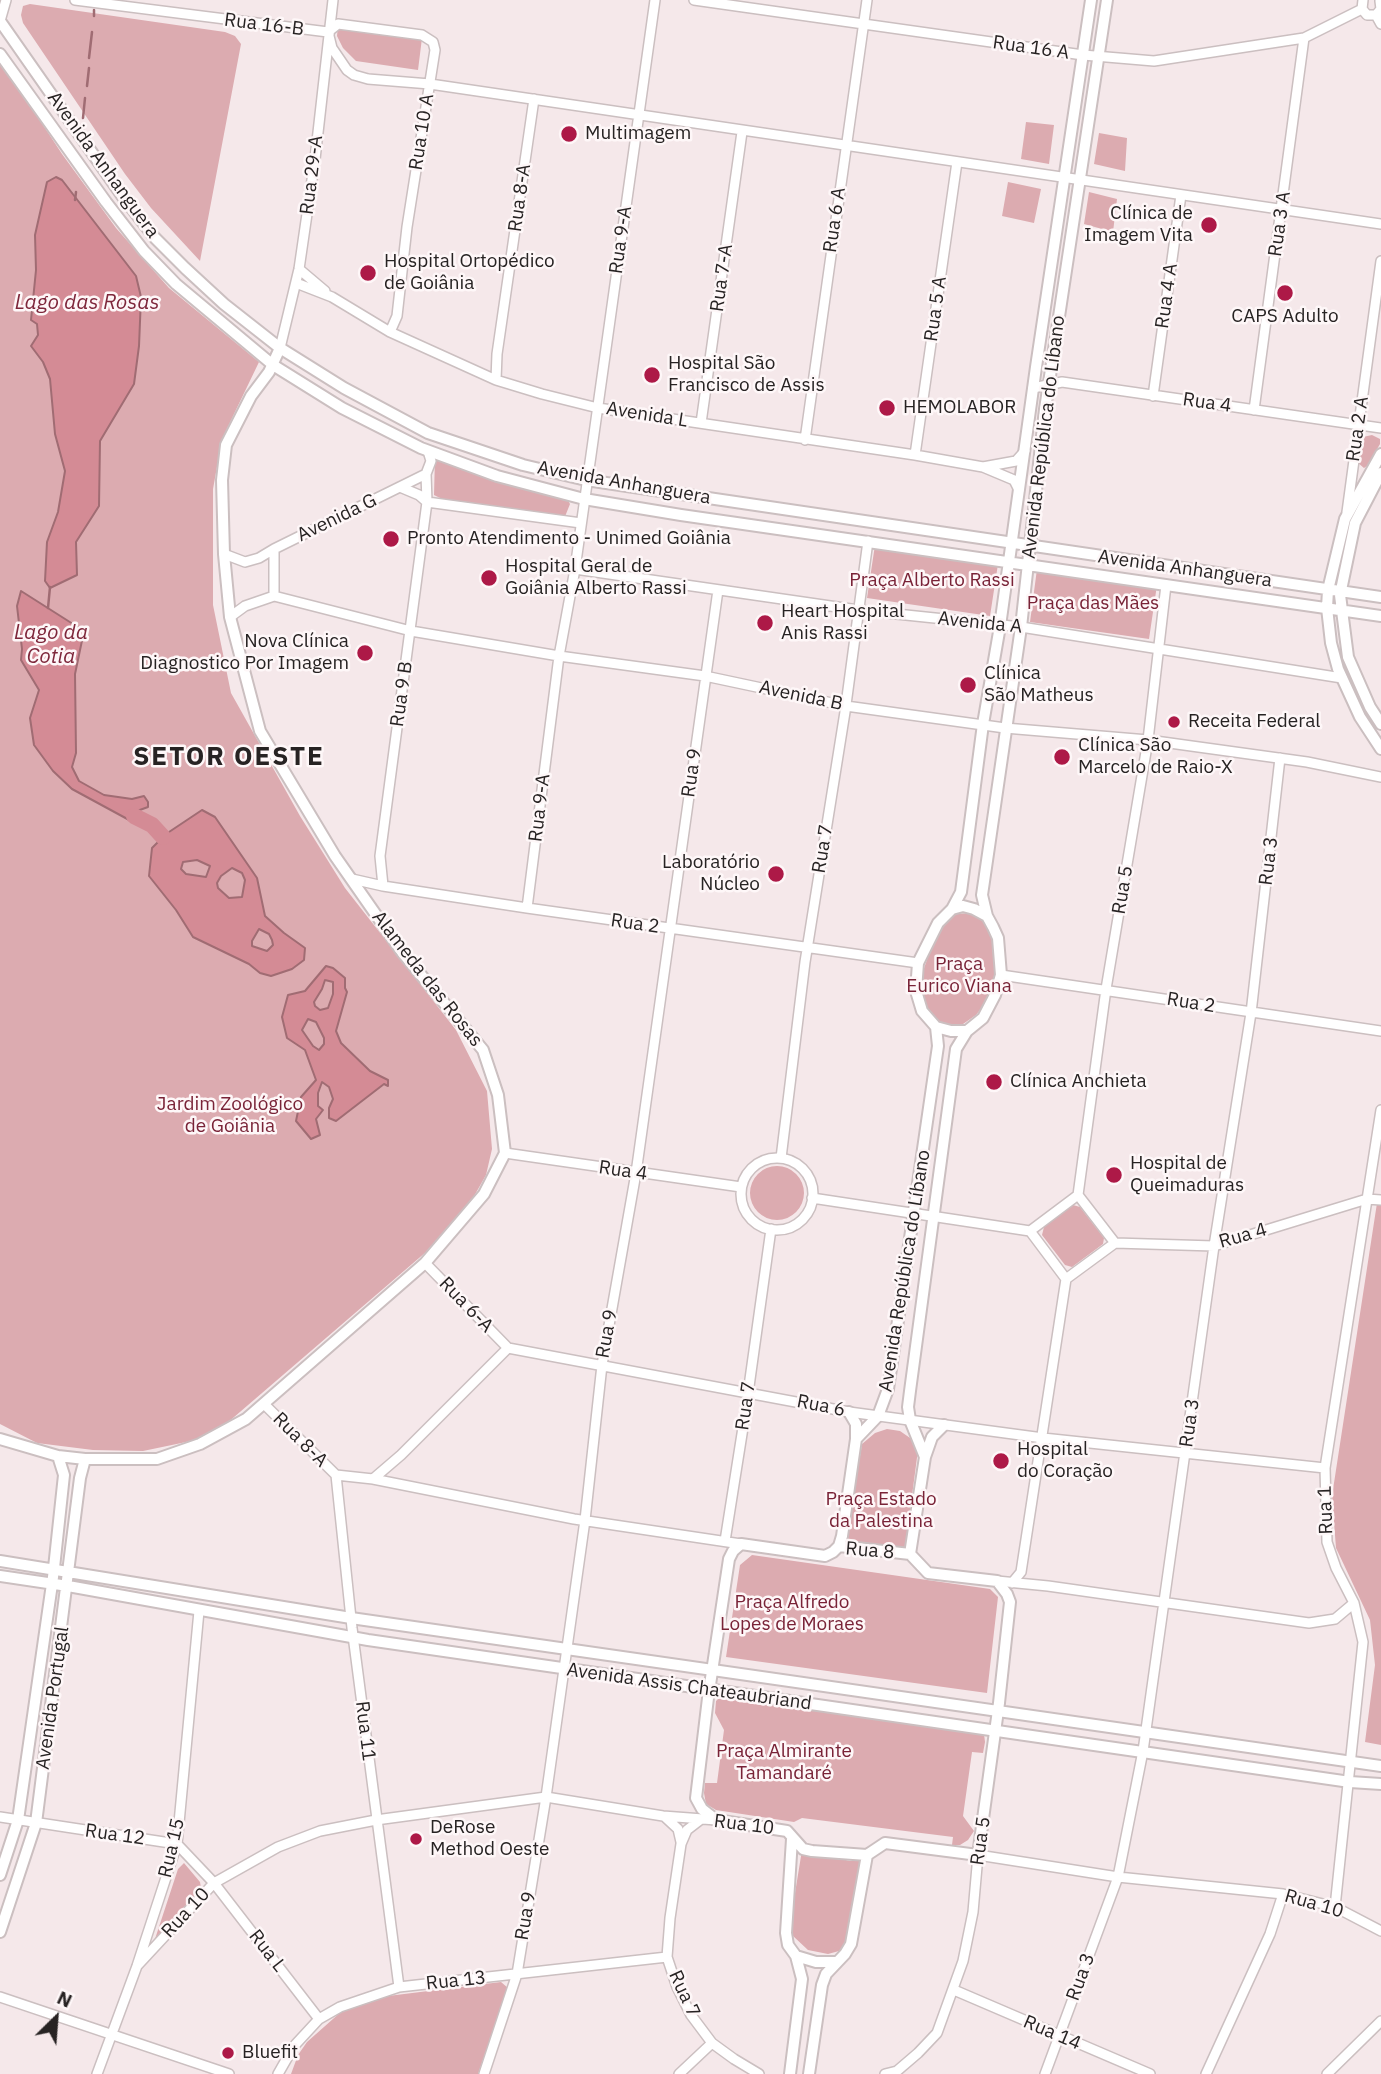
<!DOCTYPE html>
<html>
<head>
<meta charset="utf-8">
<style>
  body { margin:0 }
  #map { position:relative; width:1381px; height:2074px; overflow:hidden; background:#f5e8ea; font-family:"IBM Plex Sans",sans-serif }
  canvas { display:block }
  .north { position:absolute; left:21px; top:1983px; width:70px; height:70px; -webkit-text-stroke:5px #fef7f8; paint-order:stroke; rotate:25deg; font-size:19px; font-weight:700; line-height:28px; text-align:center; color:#272323 }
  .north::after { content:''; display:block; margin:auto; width:24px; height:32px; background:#272323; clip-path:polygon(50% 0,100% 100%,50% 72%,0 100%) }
</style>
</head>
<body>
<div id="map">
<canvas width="1381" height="2074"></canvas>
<div class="north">N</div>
</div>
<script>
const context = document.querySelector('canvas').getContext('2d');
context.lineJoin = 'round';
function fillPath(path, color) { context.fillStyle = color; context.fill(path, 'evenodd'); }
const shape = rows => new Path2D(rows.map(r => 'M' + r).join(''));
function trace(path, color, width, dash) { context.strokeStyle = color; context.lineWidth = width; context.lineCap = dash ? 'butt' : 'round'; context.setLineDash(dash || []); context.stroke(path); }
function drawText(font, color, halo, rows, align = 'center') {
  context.font = font + ' "IBM Plex Sans",sans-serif'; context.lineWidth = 5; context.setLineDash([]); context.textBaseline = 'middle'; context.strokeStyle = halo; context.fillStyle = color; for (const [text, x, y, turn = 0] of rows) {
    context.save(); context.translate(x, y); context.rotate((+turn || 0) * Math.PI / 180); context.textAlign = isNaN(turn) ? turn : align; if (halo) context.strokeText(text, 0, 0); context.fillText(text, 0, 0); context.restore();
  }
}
fillPath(shape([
  [30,4,225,32,235,36,241,44,200,261,151,208,125,174,23,23,21,15,23,6],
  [338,25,422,38,418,70,356,61,343,48,337,36],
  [0,59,62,154,116,228,169,288,259,362,222,439,213,489,213,605,231,693,300,816,345,888,456,1030,487,1091,492,1149,486,1175,473,1198,426,1252,219,1430,191,1441,143,1451,93,1450,37,1443,0,1424],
  [1026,122,1054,125,1049,164,1021,159],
  [1099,133,1127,138,1125,171,1094,164],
  [1008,182,1041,189,1034,223,1002,216],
  [1089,192,1117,199,1113,232,1084,224],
  [1372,435,1380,439,1380,444,1367,466,1364,468,1358,463,1363,437],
  [435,457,566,497,570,504,564,519,450,503,434,495],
  [875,545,998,564,990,616,867,598],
  [1037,569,1157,585,1149,639,1030,622],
  [971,913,984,919,991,932,997,962,995,980,988,1000,976,1015,963,1024,944,1025,929,1014,923,995,923,971,937,932,944,922,954,914],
  '750 1193a27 27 0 1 1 54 0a27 27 0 1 1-54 0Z',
  [1377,1203,1381,1203,1381,1745,1365,1742,1375,1665,1370,1620,1336,1548,1332,1496],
  [1073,1205,1080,1207,1104,1238,1103,1244,1072,1267,1065,1265,1042,1235,1044,1227],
  [887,1429,900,1431,913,1440,918,1450,905,1549,846,1542,862,1444,875,1433],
  [752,1555,990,1589,998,1597,987,1693,726,1657,740,1565],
  [721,1696,984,1734,985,1742,983,1753,972,1752,963,1816,974,1831,968,1840,960,1845,952,1845,953,1837,802,1818,794,1822,716,1810,706,1804,704,1793,705,1783,717,1783,724,1730,715,1713,716,1701],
  [802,1850,850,1861,861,1861,850,1933,846,1944,839,1951,828,1954,808,1950,793,1936,790,1924],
  [184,1863,200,1882,201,1888,199,1894,155,1939,178,1869],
  [501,1982,508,1988,478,2074,291,2074,298,2055,307,2042,342,2011,372,1998]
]), '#dcabb0');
const water = shape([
  [56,177,62,180,136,276,141,297,139,346,134,384,100,441,99,506,76,542,77,575,50,588,45,581,47,542,58,512,65,471,55,434,50,379,43,362,31,346,38,335,37,324,31,320,36,270,35,235,47,182,56,177],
  [21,591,84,631,75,674,76,753,72,767,79,781,104,795,132,799,144,796,148,802,148,807,137,811,131,821,72,789,53,771,34,745,30,718,39,690,21,660,22,649,17,606,21,591],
  [202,810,215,817,257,878,265,916,284,933,305,948,304,960,292,969,271,976,260,973,249,964,193,937,176,910,149,876,152,848,166,834,202,810],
  [197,860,210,866,206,877,186,874,181,869,183,862,197,860],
  [232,868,242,873,245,880,242,897,229,898,218,888,217,883,221,876,232,868],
  [259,929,269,934,272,940,273,945,267,951,252,946,252,941,259,929],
  [326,966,333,968,345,978,345,988,347,992,336,1031,341,1043,370,1071,388,1080,388,1086,384,1084,336,1121,329,1118,329,1108,333,1099,329,1087,322,1082,318,1093,318,1106,323,1110,316,1119,320,1135,311,1139,296,1121,301,1097,316,1080,305,1050,287,1038,282,1017,288,995,305,991,326,966],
  [325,980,333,982,333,994,328,1008,320,1010,315,1006,314,1002,322,989,325,980],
  [308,1019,316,1022,324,1038,324,1044,319,1050,313,1046,302,1030,308,1019]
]);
fillPath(water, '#d48b95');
trace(water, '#a06c73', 2);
trace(shape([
  [94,16,94,10],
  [89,58,92,32],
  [87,86,89,68],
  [83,118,85,98],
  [75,200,76,192],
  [48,608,50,587]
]), '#a06c73', 2.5);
trace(shape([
  [134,816,152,825,163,837]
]), '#d48b95', 16);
const minor = shape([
  [75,0,328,32],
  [694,0,1083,55,1154,61,1304,38,1362,9],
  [1363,0,1362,9,1367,15,1376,15,1381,9,1380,1],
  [1376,15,1381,24],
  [0,21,6,0],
  [328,32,332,48,347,70,354,75,368,79,430,84,1381,224],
  [328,32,338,24,422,35,433,42,435,50,407,227,397,316,390,332],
  [299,269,325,291],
  [296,283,332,297,390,332,496,380,542,394,598,408,915,455,983,467,1014,480,1019,490],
  [280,348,299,269,315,159,333,0],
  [496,380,497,354,534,99],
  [1033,388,1062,382,1381,428],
  [1153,396,1181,195],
  [1254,410,1304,38],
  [701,423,742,132],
  [805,440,867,0],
  [915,455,957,162],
  [983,467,1016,461,1025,451],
  [400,487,419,495,427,502],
  [427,502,581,523],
  [1347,512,1381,261],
  [224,554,245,562,259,558,274,549],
  [575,569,858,610,1021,627,1342,678],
  [274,596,274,549,426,474],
  [230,617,245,606,274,596,411,631,559,656,705,676,846,706,1005,728,1148,740,1307,762,1381,777],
  [352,879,383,886,527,908,918,963],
  [383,886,380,856,427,502,426,474,431,461,428,451],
  [527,908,559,656,575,569,655,0],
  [1001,975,1381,1031],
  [505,1153,741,1187],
  [781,1158,805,962,845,712,868,541],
  '741 1194a36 36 0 1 1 72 0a36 36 0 1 1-72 0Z',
  [1078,1195,1106,989,1148,740,1166,585],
  [1078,1195,1115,1243,1066,1279,1030,1231,1078,1195],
  [812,1198,1030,1231],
  [1115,1243,1214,1246,1367,1199,1381,1200],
  [425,1263,508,1348],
  [508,1348,849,1412,1043,1438,1325,1468],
  [264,1404,336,1475],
  [336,1475,352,1628,399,1987],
  [336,1475,373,1479,574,1519,741,1544],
  [373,1479,401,1455,508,1348],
  [725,1541,745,1415,771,1229],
  [997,1581,1048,1586,1309,1623,1335,1619,1354,1603],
  [1012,1583,1021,1572,1066,1279],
  [0,1817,177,1844,214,1883,319,2019],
  [665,1817,678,1829,681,1842],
  [700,1820,687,1830,681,1844,670,1918,667,1957,677,1987,691,2015,712,2043,734,2059,759,2074],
  [1335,1907,1363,1642,1354,1603,1336,1568,1327,1542,1325,1468,1381,1110],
  [137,1966,214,1883,278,1847,320,1831,376,1820,546,1797,663,1816,716,1820],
  [954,1990,1150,2074],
  [0,1997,229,2074],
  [97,2074,137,1966,177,1844,199,1611],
  [278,2074,294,2046,319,2019,340,2007,399,1987,667,1957],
  [484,2074,517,1974,546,1797,585,1520,602,1365,636,1173,718,590],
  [679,2074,712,2043],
  [885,2074,897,2071,918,2053,937,2033,963,1961,973,1912,978,1855,1118,1877,1283,1894,1335,1907,1381,1931],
  [1045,2074,1118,1877,1143,1751,1214,1246,1251,1013,1280,758],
  [1206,2074,1270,1934,1283,1894],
  [1327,2074,1381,2021]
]);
const major = shape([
  [0,21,123,197,155,238,185,268,224,304,280,348,344,388,428,433,523,465,586,480,1381,597],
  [0,54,106,202,144,251,176,284,273,365,342,408,421,448,497,476,584,499,681,515,1381,616],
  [1381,454,1345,519,1328,590,1327,608,1331,643,1338,669,1360,717,1381,749],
  [1381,473,1355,523,1340,595,1348,657,1370,707,1381,724],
  [963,906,974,909,987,916,993,927,998,938,1001,975,995,995,983,1018,967,1031,951,1031,936,1027,922,1011,916,991,918,963,938,923,952,909,963,906],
  [952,909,961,892,983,724,1000,626,1036,367,1091,0],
  [987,916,982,895,1021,627,1045,409,1107,0],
  [849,1412,856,1424,856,1439],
  [0,1439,58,1456,85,1459,157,1459,200,1444,246,1419,425,1263,484,1194,505,1153,498,1095,483,1050,402,952,335,856,260,731,230,617,224,554,222,480,226,445,251,396,269,372,280,348],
  [925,1457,932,1437,944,1425],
  [839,1546,910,1554,928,1573,997,1581,1007,1594,1010,1602,999,1703,978,1855,885,1843,867,1855,812,1851,803,1849,787,1831,716,1820,702,1809,696,1798,708,1698,729,1559,733,1551,741,1544,825,1556,833,1552,839,1546,842,1536,856,1439,878,1416,888,1389,938,1046,936,1027],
  [910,1554,925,1457,910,1420,908,1407,910,1391,956,1049,967,1031],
  [0,1561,351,1618,1381,1766],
  [0,1576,68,1586,368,1640,1350,1782,1381,1784],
  [0,1875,18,1820,53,1577,64,1475,58,1456],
  [0,1932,36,1823,80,1478,85,1459],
  [796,1956,816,1962,835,1962],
  [790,2074,802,1979,796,1956,788,1945,786,1933,792,1839],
  [809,2074,822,1985,826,1974,845,1954,851,1944,867,1855]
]);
trace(minor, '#cbbfc0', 12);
trace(major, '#cbbfc0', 14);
trace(minor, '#fff', 9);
trace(major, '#fff', 10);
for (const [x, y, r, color] of [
  [569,134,9,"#ad1947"],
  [1209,225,9,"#ad1947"],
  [368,273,9,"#ad1947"],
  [1285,293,9,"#ad1947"],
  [652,375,9,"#ad1947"],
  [887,408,9,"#ad1947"],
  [391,539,9,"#ad1947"],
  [489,578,9,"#ad1947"],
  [765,623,9,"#ad1947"],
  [365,653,9,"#ad1947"],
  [968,685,9,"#ad1947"],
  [1174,722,7,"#ad1947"],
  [1062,757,9,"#ad1947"],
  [776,874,9,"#ad1947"],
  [994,1082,9,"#ad1947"],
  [1114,1175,9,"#ad1947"],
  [1001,1461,9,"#ad1947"],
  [416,1839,7,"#ad1947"],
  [228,2053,7,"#ad1947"]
]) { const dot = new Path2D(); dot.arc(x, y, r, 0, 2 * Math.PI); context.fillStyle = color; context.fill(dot); trace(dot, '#fef7f8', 2.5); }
drawText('19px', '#272323', '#fef7f8', [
  ["Rua 16-B",264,25,7],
  ["Rua 16 A",1031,48,8],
  ["Rua 10 A",422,132,-81],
  ["Avenida Anhanguera",103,165,54],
  ["Rua 29-A",312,175,-83],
  ["Rua 8-A",520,198,-82],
  ["Rua 6 A",835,220,-82],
  ["Rua 3 A",1280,224,-82],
  ["Rua 9-A",621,240,-82],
  ["Rua 7-A",722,278,-82],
  ["Rua 4 A",1167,296,-82],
  ["Rua 5 A",936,309,-82],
  ["Rua 4",1207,403,8],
  ["Avenida L",647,415,9],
  ["Rua 2 A",1358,429,-82],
  ["Avenida República do Líbano",1044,437,-83],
  ["Avenida Anhanguera",624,483,10],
  ["Avenida G",337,518,-26],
  ["Avenida Anhanguera",1185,569,8],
  ["Avenida A",980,623,6],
  ["Rua 9 B",402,694,-82],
  ["Avenida B",801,696,12],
  ["Rua 9",692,773,-82],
  ["Rua 9-A",540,808,-83],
  ["Rua 7",823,849,-81],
  ["Rua 3",1269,861,-83],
  ["Rua 5",1123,890,-81],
  ["Rua 2",635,924,8],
  ["Alameda das Rosas",427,979,52],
  ["Rua 2",1191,1003,9],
  ["Rua 4",623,1171,8],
  ["Rua 4",1243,1236,-16],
  ["Avenida República do Líbano",905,1271,-81],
  ["Rua 6-A",466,1305,46],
  ["Rua 9",607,1334,-80],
  ["Rua 7",746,1406,-82],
  ["Rua 6",821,1406,11],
  ["Rua 3",1190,1423,-82],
  ["Rua 8-A",300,1440,45],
  ["Rua 1",1326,1510,-92],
  ["Rua 8",870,1551,5],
  ["Avenida Assis Chateaubriand",689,1687,8],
  ["Avenida Portugal",53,1698,-82],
  ["Rua 11",365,1731,83],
  ["Rua 10",744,1825,7],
  ["Rua 12",115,1835,8],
  ["Rua 5",981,1841,-82],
  ["Rua 15",172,1848,-77],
  ["Rua 10",1314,1904,16],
  ["Rua 10",186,1913,-47],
  ["Rua 9",526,1916,-81],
  ["Rua L",267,1951,52],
  ["Rua 3",1081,1977,-70],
  ["Rua 13",456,1981,-6],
  ["Rua 7",684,1994,65],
  ["Rua 14",1052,2033,23]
]);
drawText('19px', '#272323', '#fef7f8', [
  ["Multimagem",585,134],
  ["Clínica de",1193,214,"right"],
  ["Imagem Vita",1193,236,"right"],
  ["Hospital Ortopédico",384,262],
  ["de Goiânia",384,284],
  ["CAPS Adulto",1285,317,"center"],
  ["Hospital São",668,364],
  ["Francisco de Assis",668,386],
  ["HEMOLABOR",903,408],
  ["Pronto Atendimento - Unimed Goiânia",407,539],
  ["Hospital Geral de",505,567],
  ["Goiânia Alberto Rassi",505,589],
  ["Heart Hospital",781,612],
  ["Anis Rassi",781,634],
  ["Nova Clínica",349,642,"right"],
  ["Diagnostico Por Imagem",349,664,"right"],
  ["Clínica",984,674],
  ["São Matheus",984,696],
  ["Receita Federal",1188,722],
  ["Clínica São",1078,746],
  ["Marcelo de Raio-X",1078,768],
  ["Laboratório",760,863,"right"],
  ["Núcleo",760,885,"right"],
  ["Clínica Anchieta",1010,1082],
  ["Hospital de",1130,1164],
  ["Queimaduras",1130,1186],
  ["Hospital",1017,1450],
  ["do Coração",1017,1472],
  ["DeRose",430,1828],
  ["Method Oeste",430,1850],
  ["Bluefit",242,2053]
], 'left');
drawText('19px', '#792337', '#fef7f8', [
  ["Praça Alberto Rassi",932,581],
  ["Praça das Mães",1093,604],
  ["Praça",959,965],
  ["Eurico Viana",959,987],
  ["Jardim Zoológico",230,1105],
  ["de Goiânia",230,1127],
  ["Praça Estado",881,1500],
  ["da Palestina",881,1522],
  ["Praça Alfredo",792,1603],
  ["Lopes de Moraes",792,1625],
  ["Praça Almirante",784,1752],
  ["Tamandaré",784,1774]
]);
drawText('italic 21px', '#7e273b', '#fef7f8', [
  ["Lago das Rosas",87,303],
  ["Lago da",51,633],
  ["Cotia",51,657]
]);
context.letterSpacing = '2px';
drawText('bold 26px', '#272323', '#fef7f8', [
  ["SETOR OESTE",229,757]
]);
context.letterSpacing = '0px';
</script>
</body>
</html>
